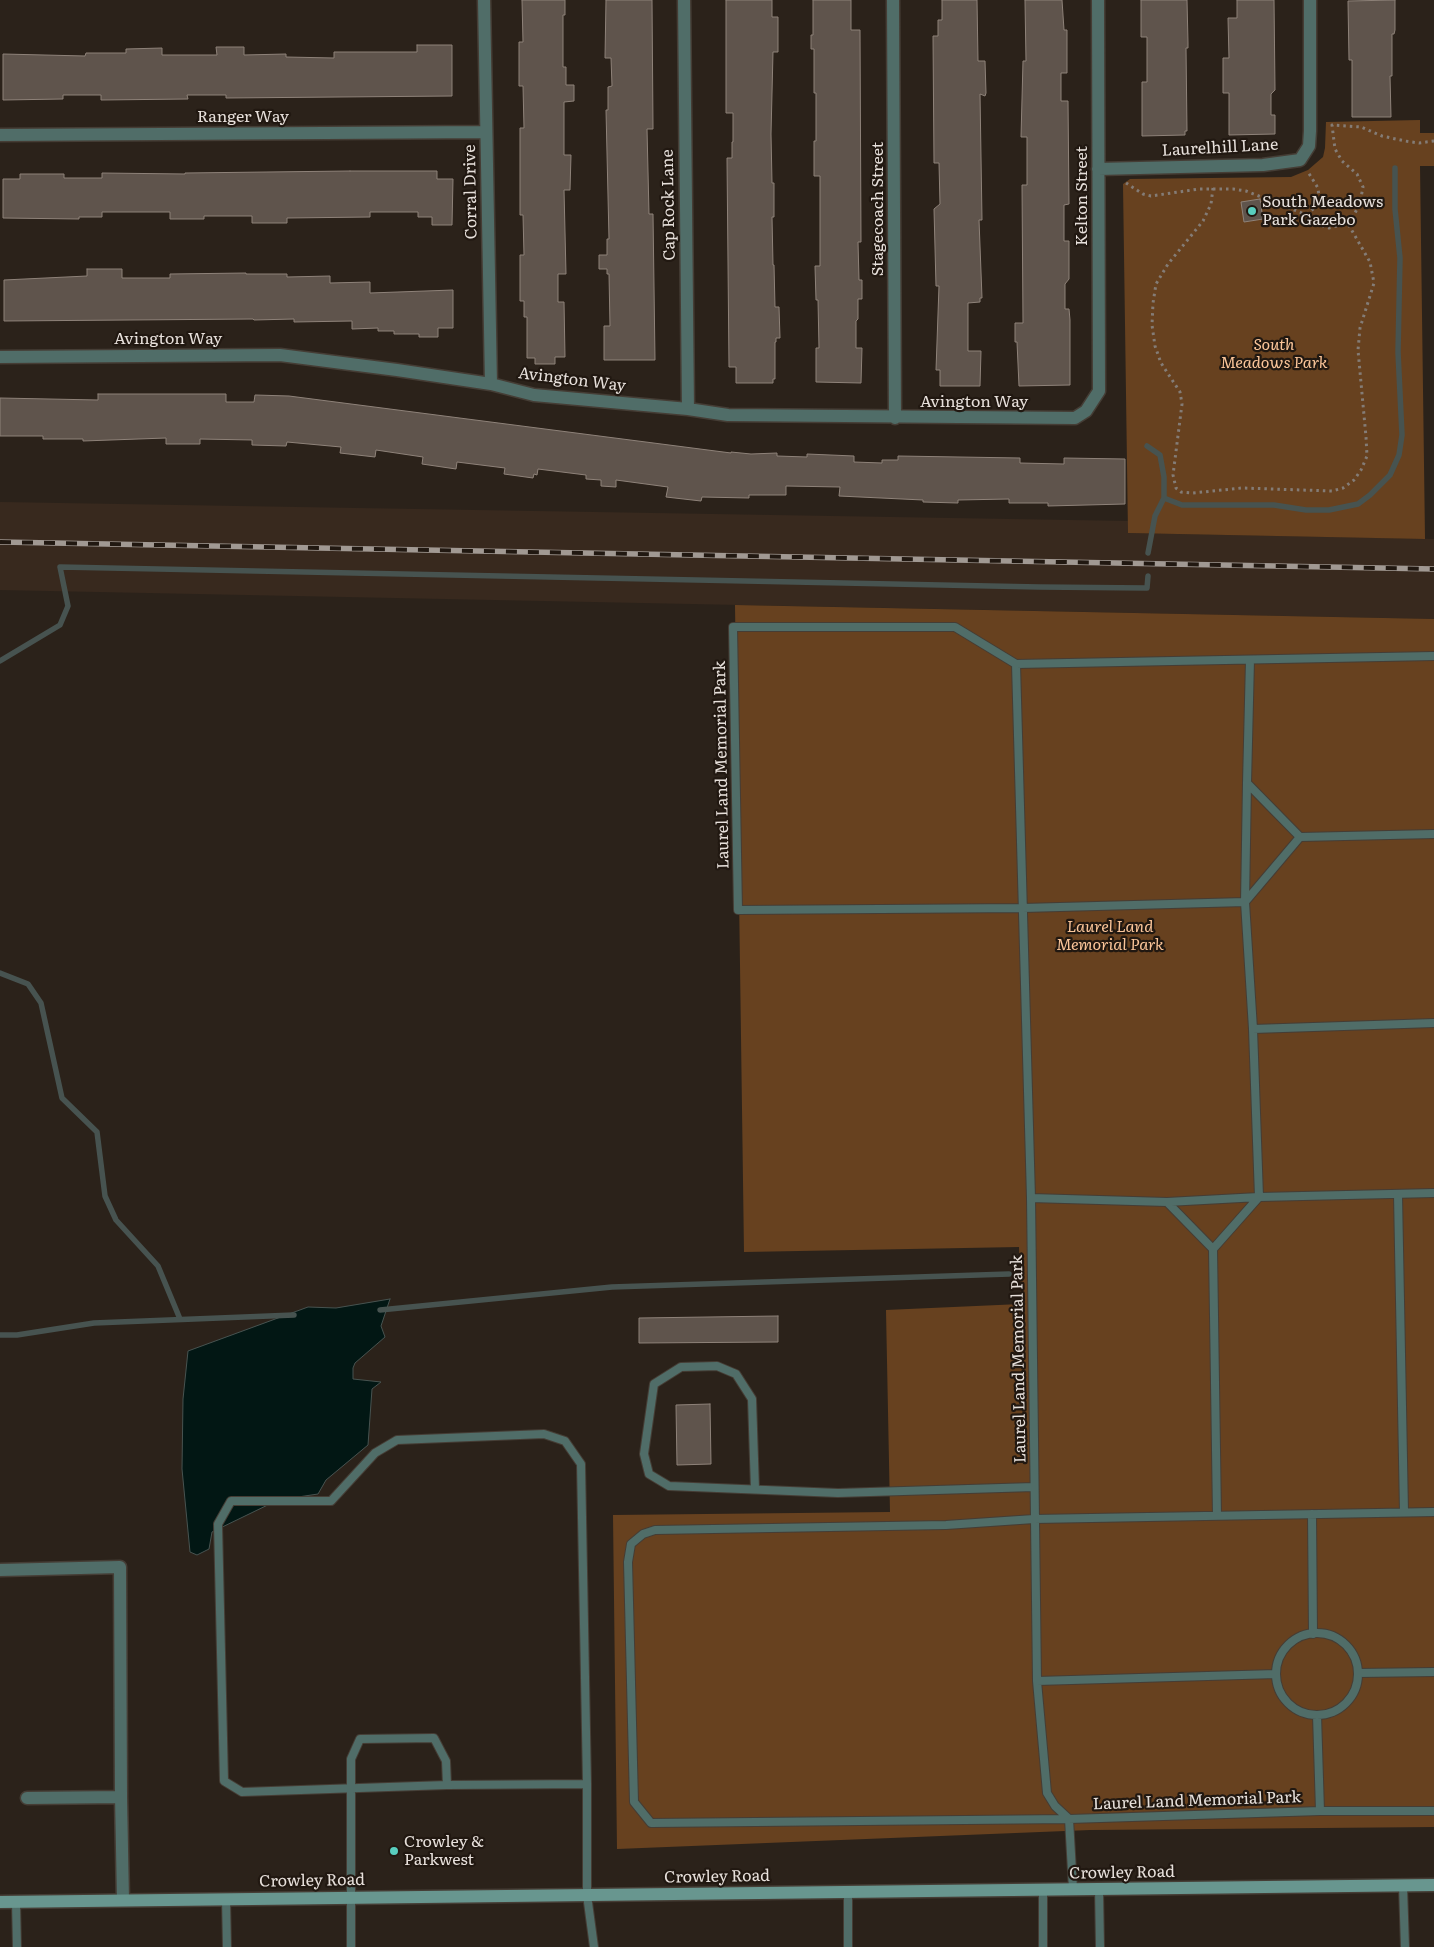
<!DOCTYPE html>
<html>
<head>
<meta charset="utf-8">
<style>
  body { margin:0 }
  canvas { display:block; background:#2b221a }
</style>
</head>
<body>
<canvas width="1434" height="1947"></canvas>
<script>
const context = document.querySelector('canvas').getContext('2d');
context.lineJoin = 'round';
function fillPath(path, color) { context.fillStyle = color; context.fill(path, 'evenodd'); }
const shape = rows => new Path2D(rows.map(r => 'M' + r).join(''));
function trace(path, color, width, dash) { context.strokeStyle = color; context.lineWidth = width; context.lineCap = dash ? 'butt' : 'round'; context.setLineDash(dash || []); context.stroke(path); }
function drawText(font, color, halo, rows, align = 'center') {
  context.font = font + ' Literata,serif'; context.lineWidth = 4.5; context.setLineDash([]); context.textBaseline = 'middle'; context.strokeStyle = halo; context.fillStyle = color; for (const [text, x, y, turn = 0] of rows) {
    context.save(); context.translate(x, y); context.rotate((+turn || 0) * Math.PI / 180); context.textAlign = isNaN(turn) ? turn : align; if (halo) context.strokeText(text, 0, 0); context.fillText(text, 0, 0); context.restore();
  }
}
fillPath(shape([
  [0,502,1128,521,1128,533,1434,539,1434,619,0,590]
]), '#38291e');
fillPath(shape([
  [1420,120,1420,133,1434,133,1434,166,1420,166,1425,539,1128,533,1123,184,1130,179,1291,177,1308,170,1323,157,1325,148,1326,122],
  [735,605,1434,619,1434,1827,1090,1830,617,1849,613,1515,890,1512,886,1310,1021,1304,1019,1247,744,1252]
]), '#67411f');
const water = shape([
  [390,1299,381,1326,385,1337,355,1363,353,1368,353,1379,381,1382,372,1389,368,1445,326,1480,318,1494,278,1500,212,1532,209,1549,197,1555,190,1552,182,1469,183,1399,188,1351,308,1307,336,1308,390,1299]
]);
fillPath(water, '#021714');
trace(water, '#475350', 1);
trace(shape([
  [1147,446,1160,455,1164,477,1164,498,1155,516,1148,553],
  [1164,498,1182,505,1274,505,1306,510,1329,510,1358,504,1370,495,1390,475,1399,455,1402,435,1398,352,1400,258,1395,209,1395,168],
  [0,661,60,625,68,606,60,567,1039,587,1147,588,1148,576],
  [0,973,28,984,41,1003,62,1098,97,1132,105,1196,116,1220,158,1266,180,1319],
  [380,1310,612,1287,1009,1274],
  [0,1335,17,1335,94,1323,294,1315]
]), '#475350', 5.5);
const building = shape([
  [522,0,565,0,565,15,563,15,563,67,566,67,566,85,574,85,574,101,564,102,564,155,571,155,570,190,564,190,566,274,558,274,558,302,564,302,565,357,555,357,555,364,535,364,535,358,527,358,527,317,524,317,524,301,520,301,520,255,524,255,523,215,520,215,520,128,524,128,523,86,519,86,519,42,523,42,522,0],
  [606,0,652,0,653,129,647,129,649,214,653,214,655,360,604,360,604,326,610,326,609,274,607,274,607,269,599,269,599,255,607,255,607,239,609,239,606,110,608,110,608,87,612,86,611,58,605,58,606,0],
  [726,0,772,0,772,17,778,17,778,52,773,52,771,134,772,183,774,183,774,217,772,217,773,265,774,265,775,307,779,307,780,338,776,338,776,342,775,342,775,379,773,379,773,383,736,383,736,367,729,367,727,158,732,158,732,142,733,142,733,113,726,113,726,0],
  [813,0,851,0,851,30,860,30,861,242,858,242,859,280,862,280,862,299,858,299,858,319,856,321,856,348,862,348,861,383,816,382,816,348,819,348,818,300,816,300,815,266,820,266,820,176,814,176,814,141,816,141,816,93,814,93,814,49,811,49,811,35,813,35,813,0],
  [942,0,977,0,978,61,985,61,986,93,985,96,980,94,982,220,979,220,982,298,980,298,980,302,968,303,968,351,981,351,980,386,940,386,940,370,936,370,939,286,936,286,934,209,940,204,939,163,934,163,933,36,938,36,938,20,942,20,942,0],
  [1025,0,1062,0,1064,30,1067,30,1067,73,1061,73,1061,101,1068,101,1069,204,1064,205,1064,241,1069,241,1069,279,1065,284,1065,309,1069,309,1070,320,1070,385,1019,386,1017,342,1015,342,1015,323,1023,323,1022,185,1027,185,1027,137,1021,137,1023,61,1026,61,1025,0],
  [1141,0,1187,0,1188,43,1188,48,1186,48,1187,131,1185,131,1185,135,1142,136,1142,82,1147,82,1147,37,1141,37,1141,0],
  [1237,0,1274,0,1275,90,1271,94,1271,115,1275,115,1275,134,1229,135,1229,93,1223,93,1223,58,1229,58,1228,18,1237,18,1237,0],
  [1395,0,1395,30,1394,34,1392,34,1392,76,1390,76,1391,117,1352,117,1352,60,1349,60,1348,1,1395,0],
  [417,45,452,45,452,96,226,98,226,95,187,95,188,99,101,100,101,95,63,95,63,99,3,100,3,54,85,56,86,53,126,53,126,49,162,48,162,55,217,55,216,47,244,47,244,55,286,54,286,57,334,58,334,52,417,52,417,45],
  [350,171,437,171,437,179,453,179,452,225,432,225,432,217,418,217,418,212,370,212,370,217,287,218,287,223,252,223,252,216,204,216,204,219,170,219,170,212,102,212,102,217,79,217,79,219,3,218,3,179,20,179,20,174,64,174,64,178,102,178,102,173,185,174,185,173,350,171],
  [1260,199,1263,219,1244,222,1241,202,1260,199],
  [87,269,122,269,122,278,170,278,170,274,246,273,246,274,287,274,287,277,330,276,330,283,370,282,370,293,453,290,453,328,438,328,438,337,419,337,419,334,394,334,394,331,378,331,378,328,352,329,352,321,294,322,294,319,254,320,253,319,4,321,4,280,87,276,87,269],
  [98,394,226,394,226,402,254,402,255,395,289,396,731,453,731,452,751,454,777,453,777,456,807,457,807,454,854,456,854,462,882,463,882,460,898,460,898,456,1020,458,1020,463,1064,464,1064,458,1125,459,1125,504,1048,506,1048,503,1009,503,1009,499,958,500,958,503,923,502,923,500,839,496,840,487,786,486,786,495,749,495,749,498,702,497,701,501,666,497,668,487,616,480,616,487,601,486,601,480,586,479,586,475,538,469,537,475,534,474,533,478,504,474,505,468,457,462,456,469,422,464,423,457,376,450,375,457,340,453,341,447,287,442,286,446,252,445,252,440,200,439,200,444,166,444,166,438,83,441,83,439,43,439,43,436,0,436,0,398,98,400,98,394],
  [778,1316,778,1342,639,1343,639,1318,778,1316],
  [710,1404,711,1464,677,1465,676,1405,710,1404]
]);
fillPath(building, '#5f544c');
trace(building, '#8e8279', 1);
const lane = shape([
  [1250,660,1247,783,1300,837,1434,834],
  [1016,664,1031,1198,1037,1681,1047,1793,1055,1806,1069,1819,1320,1811,1317,1715],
  [1300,837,1245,902,1023,908,738,910,733,627,955,627,1016,664,1434,656],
  [1253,1029,1434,1023],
  [1398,1195,1404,1512],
  [1031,1198,1167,1202,1213,1249,1217,1516],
  [1167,1202,1259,1197,1434,1193],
  [1213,1249,1259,1197,1253,1029,1245,902,1247,783],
  [755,1489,752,1399,736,1374,717,1366,681,1367,654,1384,644,1454,649,1474,669,1486,838,1493,1034,1487],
  [1312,1514,1313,1634],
  '1276 1674a41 41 0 1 1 82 0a41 41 0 1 1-82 0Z',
  [1358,1673,1434,1672],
  [1037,1681,1276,1674],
  [587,1784,447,1785,242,1792,224,1781,218,1524,231,1501,331,1501,375,1453,397,1440,544,1434,565,1441,581,1464,587,1784,587,1895,594,1947],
  [1320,1811,1434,1811],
  [1403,1886,1405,1947],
  [1073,1889,1069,1819,651,1823,634,1802,628,1562,631,1544,643,1534,655,1530,946,1525,1034,1519,1434,1512],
  [1099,1889,1100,1947],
  [226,1899,227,1947],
  [16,1902,17,1947],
  [351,1947,351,1759,360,1739,434,1738,446,1761,447,1785],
  [848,1947,848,1892],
  [1043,1947,1043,1890]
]);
const street = shape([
  [484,0,491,384],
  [684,0,688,409],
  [893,0,895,418],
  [0,135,486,132],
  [1098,169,1263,165,1300,160,1309,146,1310,131,1310,0],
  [0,357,280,355,397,370,491,384,534,395,688,409,728,415,1075,418,1086,411,1099,391,1098,0],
  [0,1570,120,1567,121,1797,27,1798],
  [121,1797,123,1900]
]);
const secondary = shape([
  [0,1902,1434,1885]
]);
trace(lane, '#453d35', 10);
trace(street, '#453d35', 15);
trace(secondary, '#453d35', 15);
trace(shape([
  [1126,183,1143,194,1151,196,1199,189,1233,189,1246,191,1307,215,1323,226,1329,228,1341,225,1354,215,1360,203,1363,187,1357,174,1342,161,1335,149,1332,125,1361,127,1382,136,1405,141,1419,143,1434,141],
  [1213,188,1211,204,1203,221,1168,264,1156,284,1153,303,1152,325,1155,346,1161,363,1180,392,1182,404,1173,475,1176,488,1181,492,1193,493,1242,488,1332,491,1343,488,1354,480,1361,470,1367,456,1366,437,1358,350,1360,328,1374,283,1370,262,1347,222],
  [1307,215,1316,206,1319,197,1318,188,1308,172]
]), '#847c76', 3, [2.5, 4]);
trace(lane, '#506d68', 8);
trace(street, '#506d68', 12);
trace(secondary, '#68968f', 12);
const rail = shape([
  [0,542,1434,569]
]);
trace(rail, '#a19993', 5.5);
trace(rail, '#211811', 4, [11]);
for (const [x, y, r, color] of [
  [1252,211,5,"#59cebf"],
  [394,1851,5,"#59cebf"]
]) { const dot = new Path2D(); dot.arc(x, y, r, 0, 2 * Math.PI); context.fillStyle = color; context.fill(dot); trace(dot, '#211811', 2); }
drawText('16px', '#e7e0db', '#211811', [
  ["Ranger Way",243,117],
  ["Laurelhill Lane",1220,148,-3],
  ["Corral Drive",471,192,-91],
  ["Kelton Street",1082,196,-90],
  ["Cap Rock Lane",669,205,-91],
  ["Stagecoach Street",878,209,-90],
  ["Avington Way",168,339],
  ["Avington Way",572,380,7],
  ["Avington Way",974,402],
  ["Laurel Land Memorial Park",722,765,-91],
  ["Laurel Land Memorial Park",1019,1359,-91],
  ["Laurel Land Memorial Park",1197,1801,-2],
  ["Crowley Road",1122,1873,-1],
  ["Crowley Road",717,1877,-1],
  ["Crowley Road",312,1881,-1]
]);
drawText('16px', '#e7e0db', '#211811', [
  ["South Meadows",1262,202],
  ["Park Gazebo",1262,220],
  ["Crowley &",404,1842],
  ["Parkwest",404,1860]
], 'left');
drawText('italic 16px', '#fbc599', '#211811', [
  ["South",1274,345],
  ["Meadows Park",1274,363],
  ["Laurel Land",1110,927],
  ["Memorial Park",1110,945]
]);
</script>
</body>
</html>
